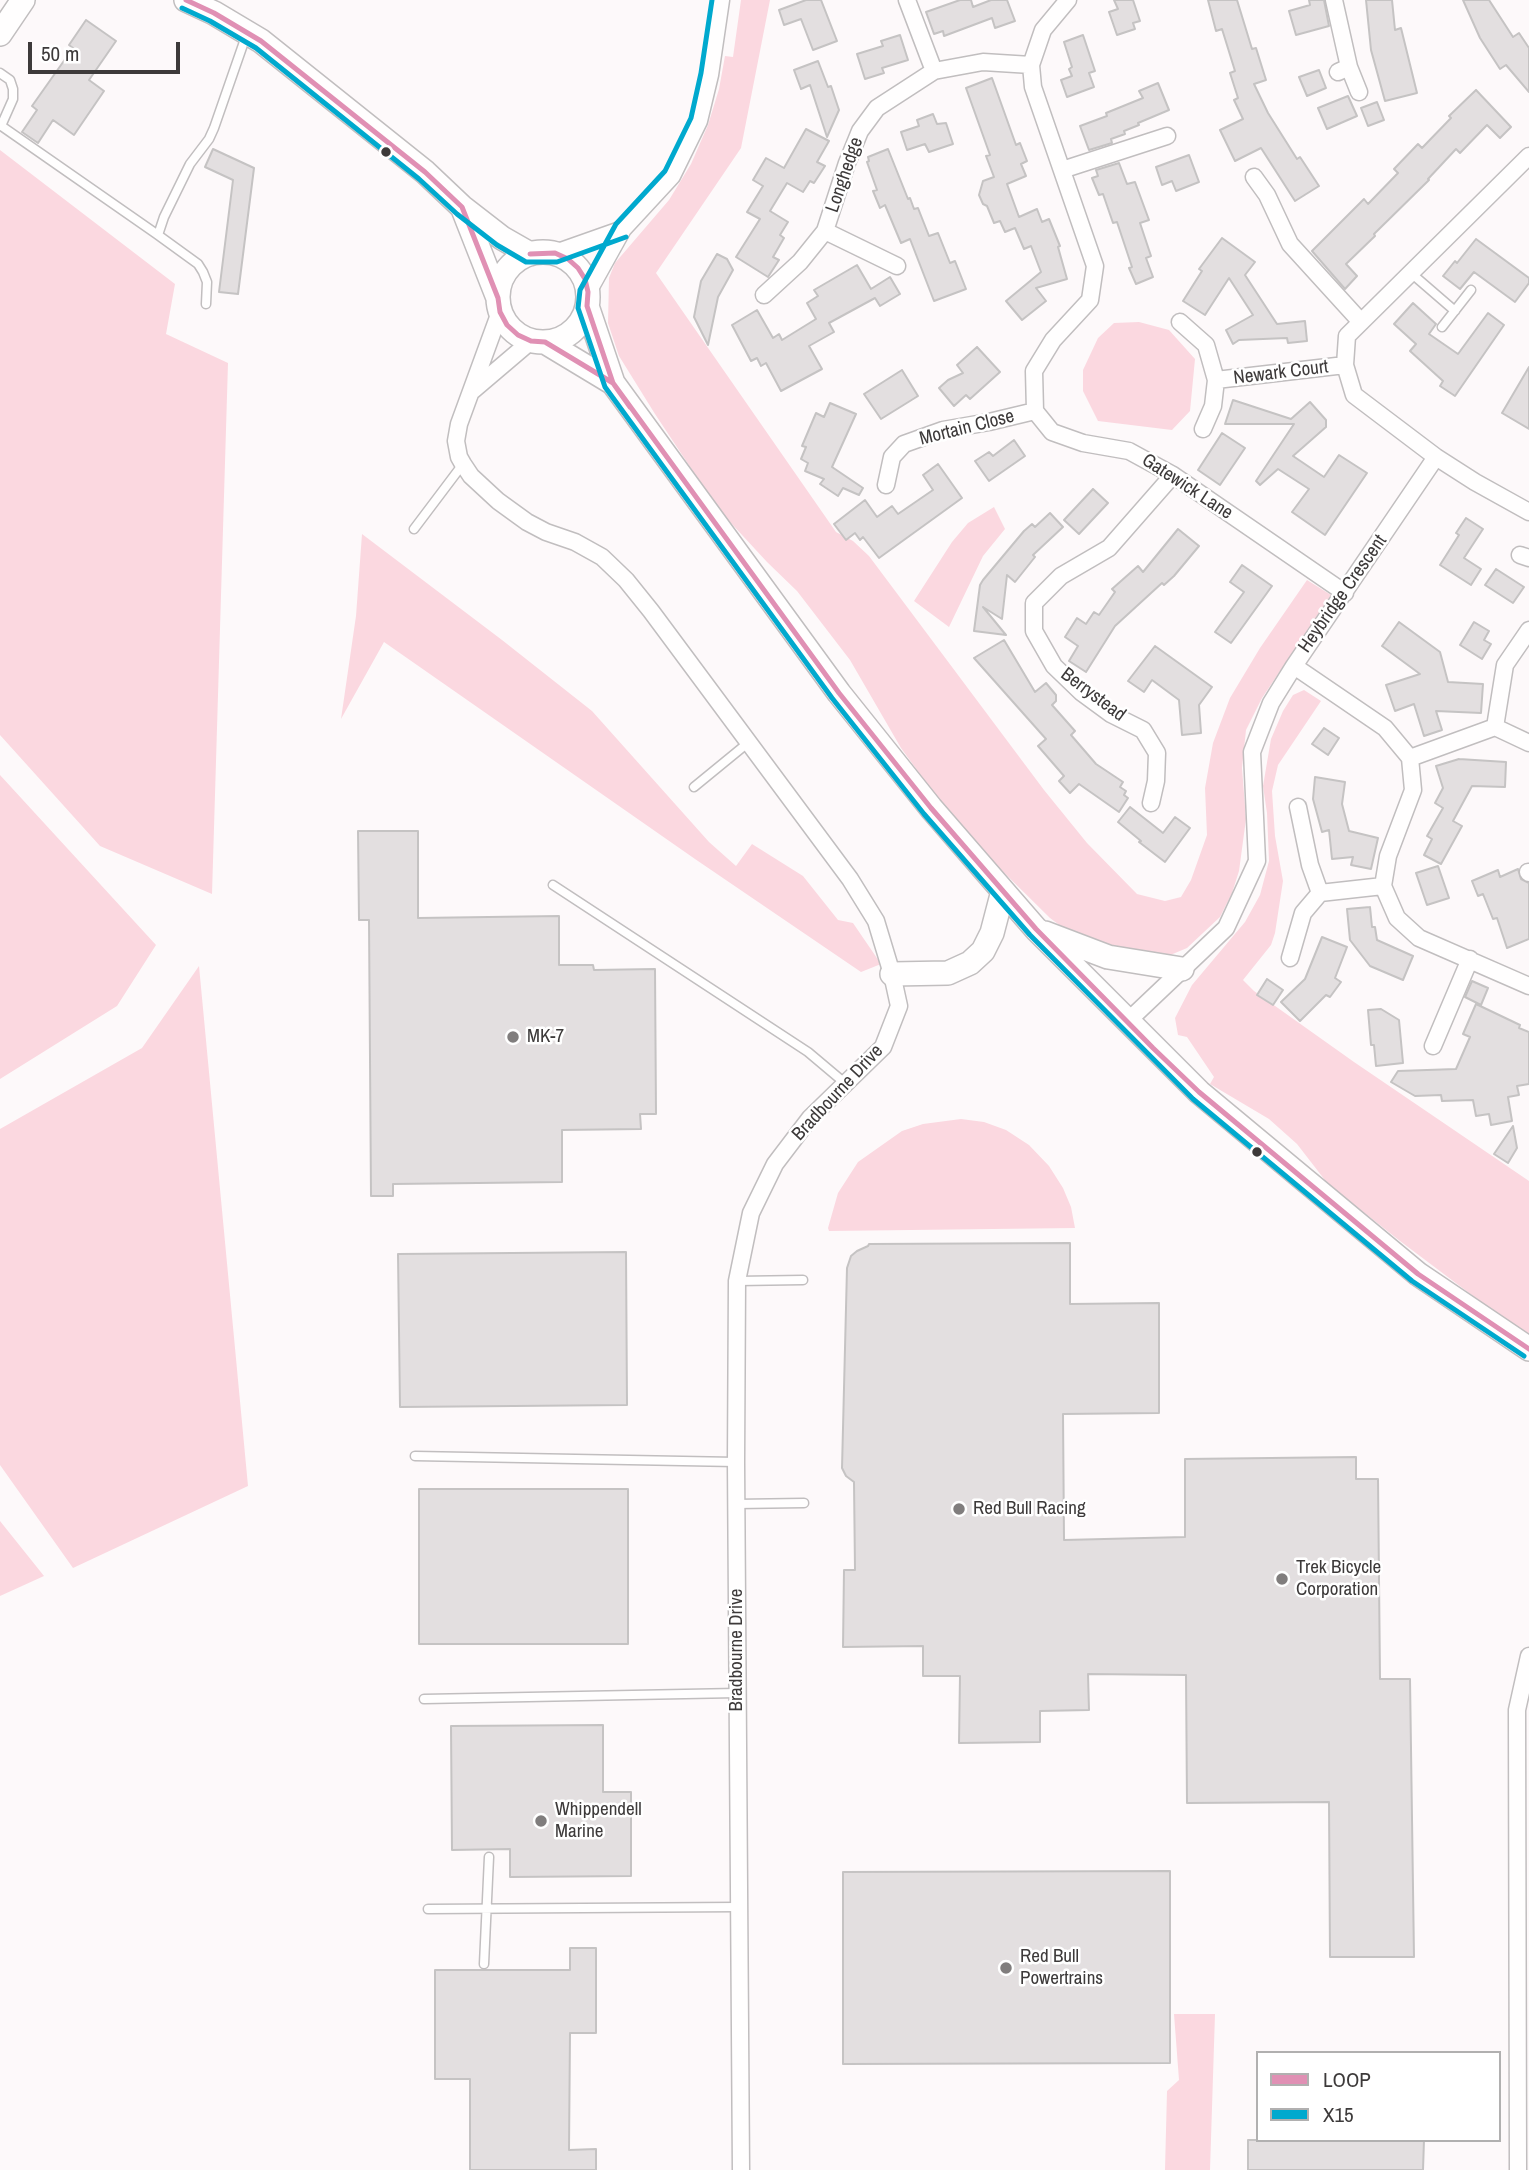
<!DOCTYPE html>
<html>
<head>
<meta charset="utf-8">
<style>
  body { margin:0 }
  #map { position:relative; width:1529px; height:2170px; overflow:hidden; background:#fdf9fa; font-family:"Archivo Narrow",sans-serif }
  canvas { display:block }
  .legend { position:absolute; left:1256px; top:2051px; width:245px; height:91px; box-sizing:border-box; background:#fff; border:2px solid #b1b0b0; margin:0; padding:9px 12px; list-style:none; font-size:21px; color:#3d3a3a }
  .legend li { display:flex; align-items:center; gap:14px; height:35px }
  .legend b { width:35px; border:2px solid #b1b0b0 }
  .scale { position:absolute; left:28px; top:42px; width:152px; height:32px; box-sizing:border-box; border:4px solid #3d3a3a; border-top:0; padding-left:9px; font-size:21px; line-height:24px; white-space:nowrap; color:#3d3a3a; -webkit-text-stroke:5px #fff; paint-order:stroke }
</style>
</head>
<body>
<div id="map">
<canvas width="1529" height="2170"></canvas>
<ul class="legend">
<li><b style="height:9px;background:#e090b4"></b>LOOP</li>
<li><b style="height:9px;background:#00a9ce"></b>X15</li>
</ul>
<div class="scale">50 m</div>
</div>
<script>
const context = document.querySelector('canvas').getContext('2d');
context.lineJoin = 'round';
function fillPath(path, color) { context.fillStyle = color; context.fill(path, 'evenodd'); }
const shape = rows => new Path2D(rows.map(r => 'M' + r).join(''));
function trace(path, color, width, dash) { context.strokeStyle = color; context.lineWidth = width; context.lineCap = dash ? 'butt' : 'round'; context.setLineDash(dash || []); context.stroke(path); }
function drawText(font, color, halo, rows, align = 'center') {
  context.font = font + ' "Archivo Narrow",sans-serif'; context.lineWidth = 5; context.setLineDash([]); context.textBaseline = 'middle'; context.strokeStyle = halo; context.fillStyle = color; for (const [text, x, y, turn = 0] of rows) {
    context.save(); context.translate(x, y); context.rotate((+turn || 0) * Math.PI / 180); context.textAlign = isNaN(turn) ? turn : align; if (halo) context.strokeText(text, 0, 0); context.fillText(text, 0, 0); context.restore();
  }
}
fillPath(shape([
  [741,0,770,0,741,148,656,273,836,532,853,541,869,556,1044,790,1087,843,1137,894,1165,901,1181,897,1191,880,1207,835,1205,788,1213,743,1230,698,1260,648,1307,580,1331,595,1262,698,1246,730,1242,768,1246,819,1239,871,1232,893,1220,917,1187,948,1168,956,1144,959,1078,939,1050,918,975,844,940,802,901,748,850,660,797,591,767,562,718,509,655,414,619,356,608,323,609,278,615,263,669,200,691,164,708,125,719,89,725,56,733,57],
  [0,150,175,284,166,334,228,363,212,894,100,846,0,735],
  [1139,322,1169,330,1195,359,1190,411,1172,430,1098,421,1083,391,1083,370,1098,338,1114,323],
  [994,507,1005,529,983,556,949,627,914,601,952,542,968,523],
  [362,534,502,640,592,711,709,842,736,866,752,844,803,876,838,920,853,923,881,964,861,972,695,859,384,642,341,719,356,616],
  [1304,690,1321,701,1278,765,1272,791,1275,836,1283,881,1275,933,1271,945,1243,980,1254,991,1354,1062,1529,1181,1529,1334,1489,1308,1400,1241,1328,1184,1297,1144,1269,1119,1210,1084,1214,1077,1187,1037,1178,1035,1175,1018,1192,985,1245,922,1260,895,1269,861,1267,813,1263,786,1271,739,1283,711,1293,695],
  [0,775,156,945,117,1006,0,1079],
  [199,966,248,1486,73,1568,0,1465,0,1129,142,1048],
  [961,1119,984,1122,1006,1130,1029,1145,1049,1166,1063,1188,1071,1207,1075,1228,829,1231,828,1228,838,1193,858,1162,902,1131,923,1124],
  [0,1521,44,1576,0,1596],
  [1174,2014,1215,2014,1210,2170,1165,2170,1167,2091,1179,2080]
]), '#fbd8e0');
const building = shape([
  [806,0,821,0,837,41,813,50,801,19,784,25,779,10,806,0],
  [960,0,971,0,973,7,991,0,1007,0,1015,21,995,28,992,18,944,36,943,31,934,34,926,12,960,0],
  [1114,0,1133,0,1140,21,1133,23,1135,29,1117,35,1109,12,1118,9,1114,0],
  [1208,0,1237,0,1252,49,1256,48,1266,80,1254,84,1268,113,1297,159,1300,157,1319,186,1295,201,1261,148,1235,161,1220,130,1243,119,1234,100,1238,98,1230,73,1235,71,1222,29,1216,31,1208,0],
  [1309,0,1324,0,1329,26,1296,35,1289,11,1310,5,1309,0],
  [1366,0,1392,0,1395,30,1401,28,1417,93,1385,101,1371,50,1366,0],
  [1463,0,1489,0,1513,37,1519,33,1529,48,1529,92,1506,65,1500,69,1480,38,1463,0],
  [86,20,116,41,89,80,104,91,74,135,53,120,38,143,22,132,37,110,32,106,73,48,69,45,86,20],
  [900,35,908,60,882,68,884,73,865,79,857,54,883,46,881,41,900,35],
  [1083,35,1095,71,1089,73,1094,87,1067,97,1061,80,1072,76,1069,69,1072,67,1064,42,1083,35],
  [818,61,828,87,831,86,839,110,827,137,810,85,801,89,794,70,818,61],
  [1319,70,1326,88,1307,96,1299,77,1319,70],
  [992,78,1016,145,1020,143,1027,161,1021,164,1026,176,1007,184,1019,217,1037,209,1042,222,1049,219,1060,246,1058,247,1067,279,1036,288,1046,301,1022,320,1006,301,1041,272,1031,246,1024,249,1015,228,1005,232,1000,221,994,223,987,206,983,204,979,195,983,181,994,177,986,156,990,155,966,88,992,78],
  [1158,83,1169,110,1138,123,1139,125,1124,131,1125,134,1111,139,1112,143,1089,150,1080,126,1107,116,1106,113,1143,98,1139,91,1158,83],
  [1476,90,1511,127,1500,138,1487,125,1460,153,1456,149,1428,179,1429,180,1374,234,1375,236,1346,264,1357,276,1345,289,1312,251,1364,199,1368,204,1398,173,1394,169,1418,144,1422,148,1451,118,1449,116,1476,90],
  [1348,96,1357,116,1327,129,1318,108,1348,96],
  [1377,102,1384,120,1368,126,1361,108,1377,102],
  [933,114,937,124,946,123,953,144,929,152,925,144,907,150,901,132,919,126,917,120,933,114],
  [806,129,829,141,817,162,825,166,814,183,810,181,803,192,787,183,770,211,788,222,780,235,784,238,773,257,779,260,768,277,736,257,760,219,747,212,763,186,753,180,766,158,784,168,806,129],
  [213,149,254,168,238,294,219,292,233,180,205,167,213,149],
  [888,149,908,199,910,198,914,209,918,208,929,236,938,233,950,263,955,261,966,289,934,301,910,239,901,243,885,205,880,208,873,191,877,190,867,162,869,161,868,157,888,149],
  [1189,155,1199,182,1176,191,1172,181,1162,185,1156,167,1189,155],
  [1119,163,1127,184,1135,182,1149,220,1140,223,1151,256,1146,258,1153,277,1136,284,1129,268,1132,267,1117,222,1113,223,1103,194,1099,195,1092,178,1098,176,1096,170,1119,163],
  [1222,238,1255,262,1245,275,1277,324,1305,321,1307,341,1288,343,1287,338,1239,340,1233,344,1226,330,1253,315,1229,278,1205,315,1183,301,1202,271,1199,269,1222,238],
  [1476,239,1529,278,1529,283,1515,302,1474,272,1460,289,1443,276,1455,261,1457,263,1476,239],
  [717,254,727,259,733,270,718,297,708,345,694,317,701,281,717,254],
  [857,265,871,289,890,277,900,294,880,306,875,298,829,323,834,332,809,346,822,369,781,391,766,363,761,366,757,358,751,361,732,325,757,310,773,338,779,334,782,340,816,319,807,303,818,296,814,290,857,265],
  [1413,303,1436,324,1429,334,1458,354,1488,313,1504,325,1455,396,1440,386,1443,381,1410,351,1416,344,1394,324,1413,303],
  [977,347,1000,372,970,399,966,395,954,406,939,388,948,380,963,373,957,365,977,347],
  [1529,367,1529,429,1502,413,1529,367],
  [902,370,918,396,881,419,864,394,902,370],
  [1233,400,1291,419,1310,402,1326,420,1326,427,1293,456,1324,477,1339,455,1367,473,1325,535,1292,512,1309,489,1278,469,1260,485,1256,481,1294,424,1225,424,1233,400],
  [830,403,856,414,832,467,863,488,859,495,843,488,838,496,820,484,824,479,805,471,808,463,801,459,806,447,802,446,816,413,824,417,830,403],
  [1222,433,1245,448,1220,485,1198,470,1222,433],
  [1014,440,1025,456,989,481,975,461,989,452,993,456,1014,440],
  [938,464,962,498,879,558,863,537,860,540,855,533,846,540,834,524,865,500,877,517,892,506,898,514,933,490,923,475,938,464],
  [1093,489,1108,503,1079,534,1064,520,1093,489],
  [1050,513,1063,527,1033,555,1035,557,1015,582,1007,575,1002,619,983,607,1006,635,974,631,980,585,983,580,1024,531,1032,524,1035,527,1050,513],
  [1466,518,1483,529,1464,558,1481,569,1471,585,1440,565,1459,535,1456,533,1466,518],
  [1178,529,1199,546,1174,576,1164,585,1162,583,1115,626,1086,672,1069,661,1078,646,1065,637,1077,618,1086,624,1094,612,1099,615,1115,592,1112,589,1138,566,1143,572,1178,529],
  [1242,565,1272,586,1231,643,1215,632,1244,592,1230,582,1242,565],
  [1496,569,1524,587,1513,603,1485,585,1496,569],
  [1399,622,1440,652,1448,682,1483,684,1481,713,1436,711,1442,730,1424,736,1414,704,1395,711,1386,685,1420,674,1382,646,1399,622],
  [1474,622,1489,631,1484,640,1491,644,1482,659,1460,645,1474,622],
  [1004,640,1035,692,1046,683,1056,695,1056,701,1052,705,1075,731,1071,735,1096,764,1123,782,1120,787,1126,791,1124,795,1128,798,1119,812,1079,784,1070,793,1059,781,1064,776,1038,746,1046,739,974,658,1004,640],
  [1155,646,1212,687,1199,705,1201,733,1182,735,1179,700,1152,680,1144,692,1128,681,1155,646],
  [1324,728,1339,738,1328,755,1312,744,1324,728],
  [1459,759,1506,762,1505,787,1472,786,1453,821,1462,826,1441,864,1424,855,1432,839,1427,836,1443,808,1435,803,1443,788,1436,766,1459,759],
  [1315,777,1345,782,1342,804,1349,831,1378,838,1371,869,1351,865,1353,857,1332,859,1329,830,1322,832,1313,799,1315,777],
  [1130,807,1163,833,1175,817,1190,828,1165,862,1139,842,1141,841,1118,822,1130,807],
  [358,831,418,831,418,918,559,916,559,965,593,965,594,970,655,969,656,1114,640,1114,641,1129,562,1130,562,1182,393,1184,393,1196,371,1196,369,920,359,920,358,831],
  [1438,866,1449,898,1427,905,1416,873,1438,866],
  [1518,869,1521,879,1529,883,1529,939,1507,948,1497,918,1493,919,1483,894,1478,896,1472,881,1498,870,1500,877,1518,869],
  [1370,907,1372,927,1375,927,1377,940,1413,956,1403,980,1370,966,1350,940,1347,909,1370,907],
  [1322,937,1347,947,1335,978,1341,982,1330,997,1326,995,1300,1021,1281,1002,1305,979,1322,937],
  [1267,979,1283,990,1273,1005,1257,995,1267,979],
  [1472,981,1488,988,1481,1005,1465,997,1472,981],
  [1476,1004,1520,1025,1519,1028,1529,1032,1529,1084,1517,1086,1519,1095,1508,1097,1512,1121,1491,1125,1489,1114,1476,1116,1473,1100,1442,1101,1441,1095,1415,1096,1391,1082,1398,1071,1456,1069,1470,1037,1463,1034,1476,1004],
  [1381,1009,1399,1020,1403,1063,1376,1066,1374,1045,1371,1045,1368,1010,1381,1009],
  [1513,1126,1517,1148,1508,1163,1494,1154,1513,1126],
  [1070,1243,1070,1304,1159,1303,1159,1413,1063,1414,1064,1540,1185,1537,1185,1459,1356,1457,1356,1479,1378,1479,1380,1679,1410,1679,1414,1957,1330,1957,1329,1802,1187,1803,1186,1675,1088,1674,1089,1710,1040,1711,1040,1742,959,1743,960,1676,923,1676,923,1646,843,1647,844,1570,855,1570,854,1482,846,1476,842,1468,847,1268,851,1256,857,1251,868,1246,869,1244,1070,1243],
  [626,1252,627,1405,400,1407,398,1254,626,1252],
  [419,1489,628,1489,628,1644,419,1644,419,1489],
  [603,1725,603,1792,631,1792,631,1876,510,1877,510,1849,452,1850,451,1726,603,1725],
  [1170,1871,1170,2063,843,2064,843,1872,1170,1871],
  [570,1948,596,1948,596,2033,570,2033,569,2150,596,2149,596,2170,470,2170,470,2079,435,2079,435,1970,570,1970,570,1948],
  [1248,2140,1424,2140,1423,2170,1248,2170,1248,2140]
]);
fillPath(building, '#e3dfe0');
trace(building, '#c5c3c3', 2);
const lane = shape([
  [0,73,10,80,13,89,13,99,1,126],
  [0,125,158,235],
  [1411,273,1455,311],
  [206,304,207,282,203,272,198,264,158,235,164,217,190,164,209,139,214,128,246,36],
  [1442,327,1471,290],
  [414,529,463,464],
  [694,787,749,742],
  [553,885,808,1052,846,1084],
  [737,1281,803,1280],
  [415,1456,736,1462],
  [736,1504,804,1503],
  [424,1699,737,1693],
  [428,1909,739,1907],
  [484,1964,489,1857]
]);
const street = shape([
  [1068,0,1043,30,1031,65,1033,87,1095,266,1090,300,1053,340,1034,371,1035,411,1052,432,1083,443,1129,451,1173,475,1345,593],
  [1334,0,1349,67,1338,72],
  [1349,67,1359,92],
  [934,71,983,62,1031,65],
  [1529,156,1347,336,1345,365,1354,395,1436,457,1475,482,1529,512],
  [1062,170,1167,136],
  [1254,177,1267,195,1290,244,1361,322],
  [825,231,897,266],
  [555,253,623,229],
  [588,292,623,229,672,176,699,121,710,75,721,0],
  [764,295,800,262,825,231,847,163,860,131,877,108,934,71,907,0],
  [500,312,459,424,456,441,459,457,463,464,471,476,498,501,527,522,546,532,575,542,602,557,626,580,651,611,850,879,876,921,892,974,899,1006,883,1047,810,1118,775,1164,751,1213,737,1281,736,1462,741,2170],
  [1180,322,1206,345,1216,380,1213,406,1203,429],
  [1216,380,1345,365],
  [471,392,531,341],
  [886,485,892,457,904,444,943,430,989,422,1035,411],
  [1520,555,1529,558],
  [1294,666,1385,728,1410,758,1413,790,1388,856,1383,886,1397,918,1419,938,1529,986],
  [1495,727,1529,743],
  [1410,758,1495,727,1505,665,1529,630],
  [1151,803,1156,781,1157,753,1143,730,1111,714,1081,692,1054,666,1034,631,1034,603,1061,576,1109,548,1173,475],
  [1528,872,1529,873],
  [1320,893,1383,886],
  [1290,958,1303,913,1320,893,1310,865,1298,807],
  [1128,1021,1226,928,1257,861,1252,752,1271,703,1294,666,1436,457],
  [1433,1046,1470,959],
  [1518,2170,1517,1710,1529,1656]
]);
const secondary = shape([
  [186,0,214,13,261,41,425,172,462,207,502,238,530,254],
  [0,34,23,0],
  [463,209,498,298],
  '498 297a45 45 0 1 1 90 0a45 45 0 1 1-90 0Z',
  [587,306,613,383,839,693,931,808,1036,929,1199,1092,1418,1274,1529,1349],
  [545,342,613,383],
  [1045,933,1108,957,1182,969],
  [892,974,948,973,970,963,983,951,992,933,1003,891]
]);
trace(lane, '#c1bebf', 11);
trace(street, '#c1bebf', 19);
trace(secondary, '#c1bebf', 26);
trace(lane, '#fffefe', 8);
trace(street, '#fffefe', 16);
trace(secondary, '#fffefe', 23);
trace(shape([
  [186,0,214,13,261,41,425,172,462,207,498,298,500,312,507,325,518,335,531,341,545,342,613,383,839,693,931,808,1036,929,1153,1048,1199,1092,1418,1274,1529,1349],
  [530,254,555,253,568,259,578,268,585,279,588,292,587,306,613,383,630,407]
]), '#e090b4', 5);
trace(shape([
  [712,0,701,73,691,118,665,171,616,224,580,290,578,308,605,387,832,698,924,814,1030,935,1193,1099,1412,1281,1524,1356],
  [182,8,210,21,256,48,419,179,457,214,497,245,526,262,557,262,626,237]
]), '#00a9ce', 5);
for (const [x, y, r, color] of [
  [386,152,6,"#3d3a3a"],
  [513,1037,7,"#807d7d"],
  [1257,1152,6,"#3d3a3a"],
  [959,1509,7,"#807d7d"],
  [1282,1579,7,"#807d7d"],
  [541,1821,7,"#807d7d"],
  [1006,1968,7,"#807d7d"]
]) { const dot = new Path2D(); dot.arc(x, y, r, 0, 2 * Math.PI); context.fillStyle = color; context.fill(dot); trace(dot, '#fff', 2.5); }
drawText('19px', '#3d3a3a', '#fff', [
  ["Longhedge",845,175,-71],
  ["Newark Court",1281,373,-7],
  ["Mortain Close",967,428,-14],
  ["Gatewick Lane",1187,487,33],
  ["Heybridge Crescent",1343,594,-55],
  ["Berrystead",1093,695,37],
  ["Bradbourne Drive",838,1093,-47],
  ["Bradbourne Drive",737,1650,-90]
]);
drawText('19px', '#3d3a3a', '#fff', [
  ["MK-7",527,1037],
  ["Red Bull Racing",973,1509],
  ["Trek Bicycle",1296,1568],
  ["Corporation",1296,1590],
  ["Whippendell",555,1810],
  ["Marine",555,1832],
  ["Red Bull",1020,1957],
  ["Powertrains",1020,1979]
], 'left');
</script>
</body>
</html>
